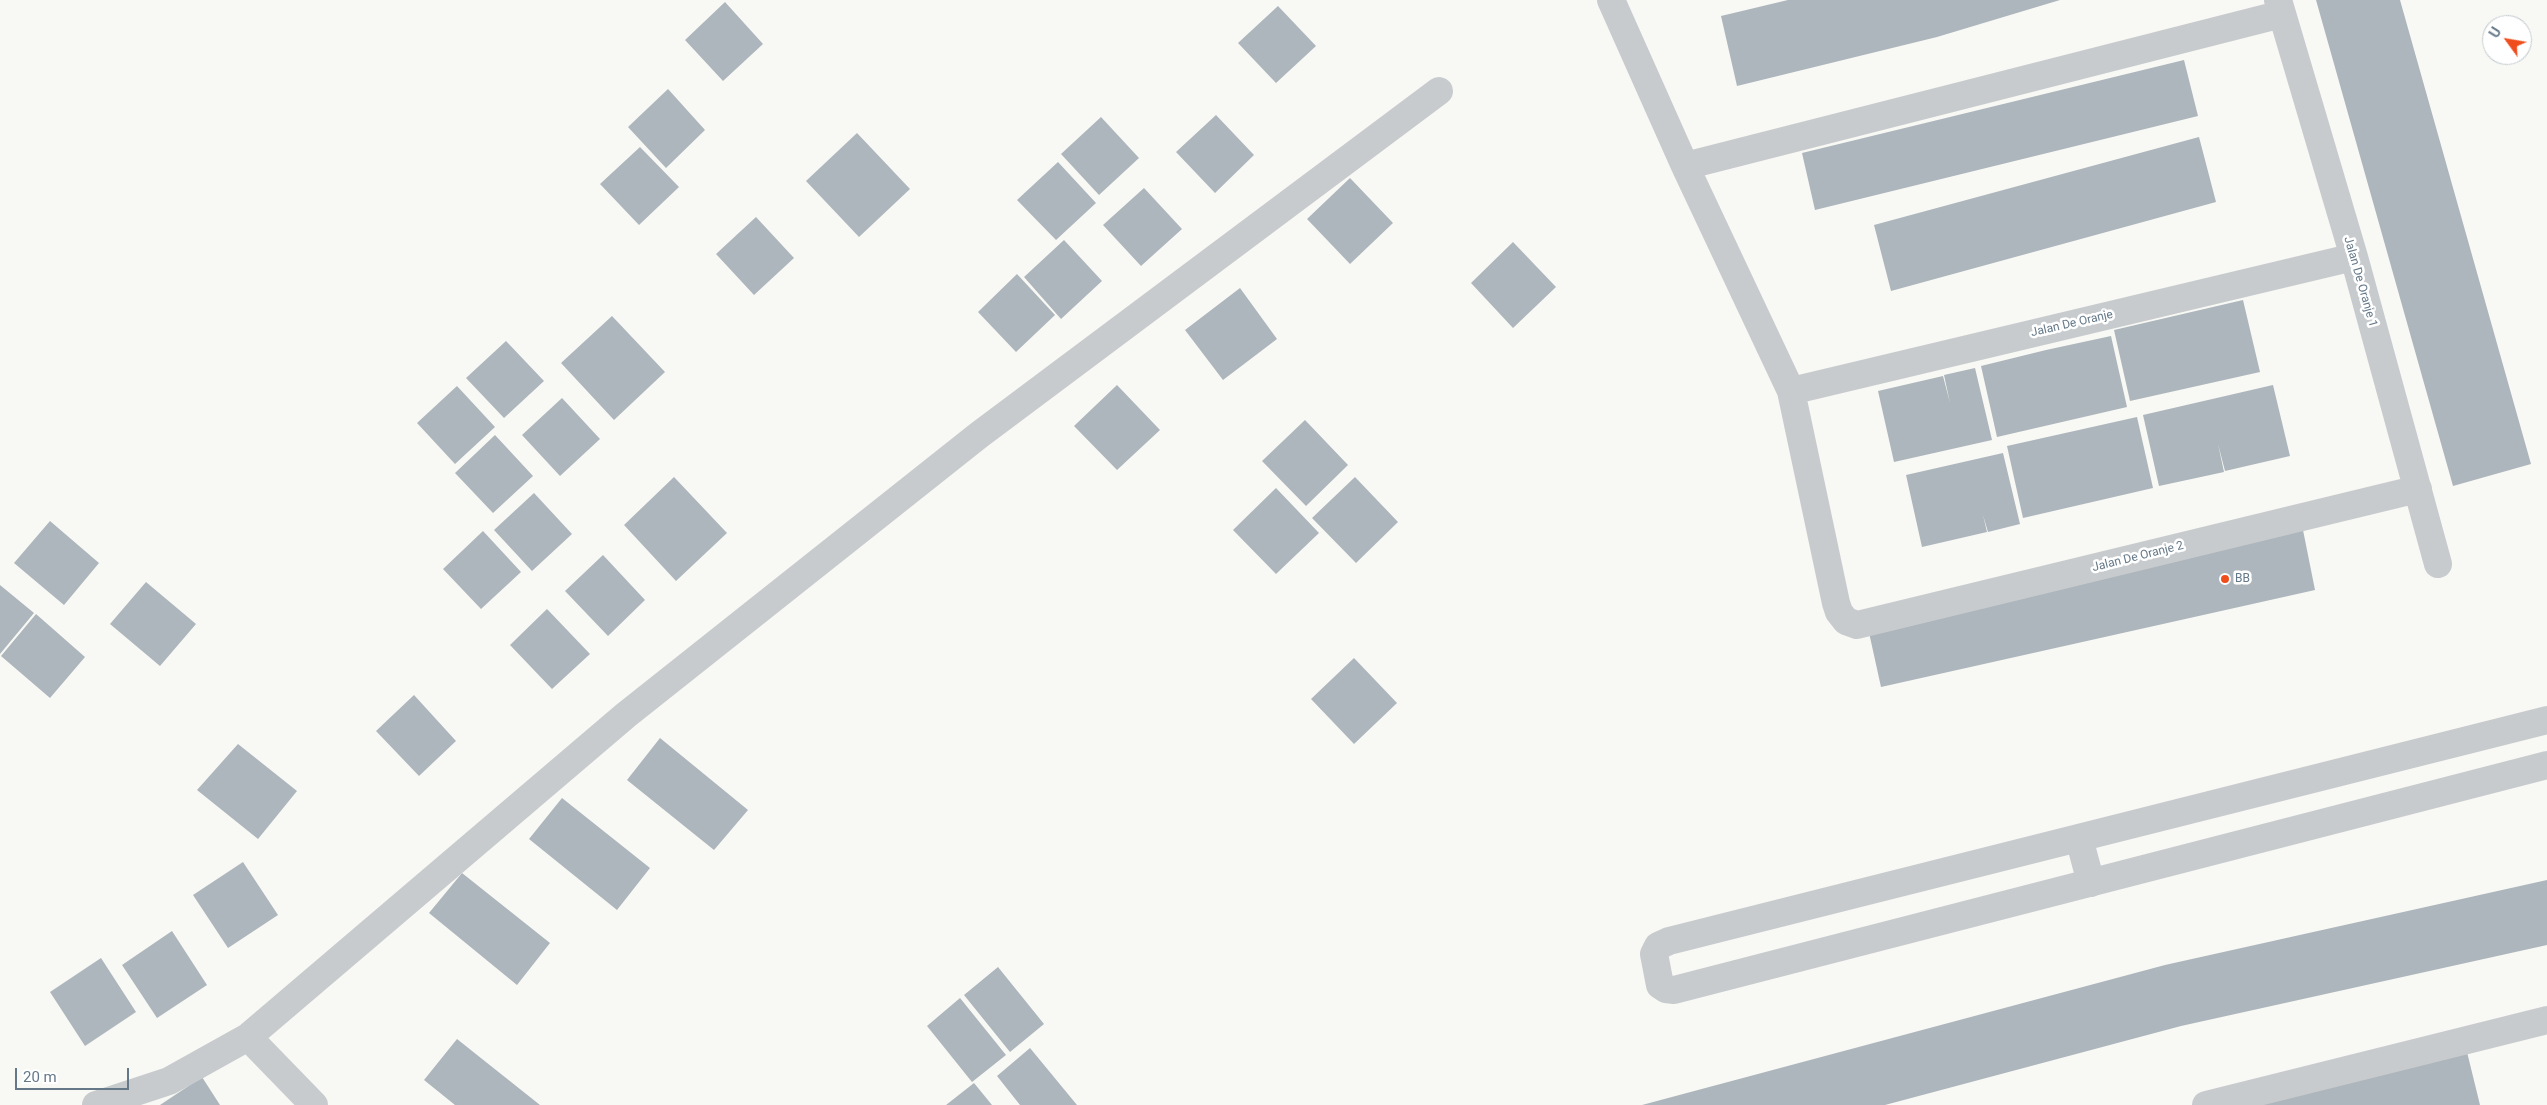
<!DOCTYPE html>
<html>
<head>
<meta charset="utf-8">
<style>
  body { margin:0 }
  #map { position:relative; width:2547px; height:1105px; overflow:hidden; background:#f8f8f4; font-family:Roboto,sans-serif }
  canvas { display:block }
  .north { position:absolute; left:2482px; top:15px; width:50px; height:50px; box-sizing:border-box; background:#fff; border:1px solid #c1c9cf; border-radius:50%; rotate:302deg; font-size:14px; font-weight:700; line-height:20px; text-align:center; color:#647888 }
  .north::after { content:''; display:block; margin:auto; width:18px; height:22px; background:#f04d1c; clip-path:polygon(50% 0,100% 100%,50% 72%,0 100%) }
  .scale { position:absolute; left:15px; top:1068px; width:114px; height:22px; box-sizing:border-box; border:2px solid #647888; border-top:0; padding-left:6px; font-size:15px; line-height:18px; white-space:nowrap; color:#647888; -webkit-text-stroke:4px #fff; paint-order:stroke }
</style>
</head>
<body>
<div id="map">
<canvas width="2547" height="1105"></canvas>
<div class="north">U</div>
<div class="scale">20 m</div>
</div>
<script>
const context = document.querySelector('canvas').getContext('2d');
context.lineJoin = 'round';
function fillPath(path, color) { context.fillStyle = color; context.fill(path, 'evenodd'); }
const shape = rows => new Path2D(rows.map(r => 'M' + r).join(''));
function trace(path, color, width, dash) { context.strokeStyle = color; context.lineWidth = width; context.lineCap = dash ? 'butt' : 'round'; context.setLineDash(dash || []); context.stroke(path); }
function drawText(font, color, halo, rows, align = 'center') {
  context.font = font + ' Roboto,sans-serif'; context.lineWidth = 5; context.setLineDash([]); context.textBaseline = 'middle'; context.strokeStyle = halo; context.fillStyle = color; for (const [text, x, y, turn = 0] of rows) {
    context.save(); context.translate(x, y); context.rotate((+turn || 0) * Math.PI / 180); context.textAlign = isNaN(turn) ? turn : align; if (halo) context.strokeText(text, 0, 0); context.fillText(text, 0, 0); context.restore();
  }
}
fillPath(shape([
  [1788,0,2060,0,1937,37,1737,86,1721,16],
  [2316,0,2400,0,2531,464,2453,486],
  [725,2,763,44,723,81,685,40],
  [1278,6,1316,46,1276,83,1238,43],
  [2184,60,2198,116,1815,210,1802,153],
  [668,89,705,130,666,168,628,127],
  [1216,115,1254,155,1215,193,1176,152],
  [1101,117,1139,158,1099,195,1061,154],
  [857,133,910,189,859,237,806,181],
  [2199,137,2216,202,1891,291,1874,225],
  [640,147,679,187,639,225,600,184],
  [1058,162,1096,203,1056,240,1017,200],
  [1350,178,1393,223,1350,264,1307,219],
  [1144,188,1182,229,1141,266,1103,225],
  [756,217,794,258,754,295,716,254],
  [1064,240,1102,281,1061,319,1024,277],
  [1513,242,1556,287,1513,328,1471,283],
  [1017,274,1055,315,1016,352,978,312],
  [1240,288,1277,339,1223,380,1185,330],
  [2243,300,2260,372,2130,401,2114,330],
  [612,316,665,372,614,420,561,363],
  [2111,336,2127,407,1997,437,1981,366,2046,350,2053,378,2046,350],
  [506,341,544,381,504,418,466,378],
  [1975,368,1992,440,1894,462,1878,391,1943,376,1950,403,1944,375],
  [1117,385,1160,430,1117,470,1074,426],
  [2273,385,2290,456,2225,471,2218,444,2224,472,2159,486,2143,415],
  [457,386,495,427,455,464,417,423],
  [562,398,600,439,560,476,522,435],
  [2137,417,2153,488,2023,518,2007,446],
  [1305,420,1348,465,1306,506,1262,461],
  [495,435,533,476,493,513,455,473],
  [2003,453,2020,524,1988,532,1983,515,1987,532,1922,547,1906,475],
  [674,477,727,533,676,581,624,525],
  [1355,477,1398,522,1356,563,1312,518],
  [1276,488,1319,533,1276,574,1233,530],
  [534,493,572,534,532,571,494,530],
  [50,521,99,563,64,605,14,563],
  [2303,530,2315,590,1881,687,1868,628],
  [483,531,521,572,481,609,443,569],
  [603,555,645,600,608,636,565,591],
  [146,582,196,624,160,666,110,624],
  [0,585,34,613,0,654],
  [547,609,590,654,552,689,510,645],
  [36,614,85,657,50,698,1,656],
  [1354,658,1397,703,1354,744,1311,699],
  [414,695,456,741,419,776,376,731],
  [660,738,748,810,714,850,627,780],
  [238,744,297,791,258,839,197,790],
  [562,798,650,868,617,910,529,839],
  [243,862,278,915,228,948,193,895],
  [462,873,550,943,517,985,429,913],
  [2547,880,2547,945,2181,1026,1885,1105,1642,1105,2165,965],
  [172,931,207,985,157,1018,122,965],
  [101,958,136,1012,85,1046,50,992],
  [998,967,1044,1024,1010,1052,964,995],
  [960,998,1006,1055,972,1082,927,1026],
  [457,1039,540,1105,455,1105,424,1080],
  [1030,1048,1077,1105,1020,1105,997,1076],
  [2467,1052,2480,1105,2250,1105],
  [202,1077,220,1105,160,1105],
  [974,1083,992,1105,946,1105]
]), '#adb6bc');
trace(shape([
  [1611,0,1685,166,1791,391,1836,603,1839,612,1846,621,1857,625,2418,489],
  [2278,0,2354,257,2438,564],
  [1685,166,2282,14],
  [1791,391,2354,257],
  [2547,720,1669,941,1658,946,1654,954,1660,985,1666,989,1674,990,2547,765],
  [2079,838,2091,883],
  [248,1037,314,1105],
  [96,1105,169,1081,248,1037,626,715,979,435,1439,91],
  [2206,1105,2547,1020]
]), '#c7cbce', 28);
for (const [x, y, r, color] of [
  [2225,579,5,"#f04d1c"]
]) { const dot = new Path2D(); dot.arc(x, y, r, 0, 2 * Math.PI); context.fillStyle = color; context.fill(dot); trace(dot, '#fff', 2); }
drawText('12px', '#647888', '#fff', [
  ["Jalan De Oranje 1",2360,282,74],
  ["Jalan De Oranje",2072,324,-13],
  ["Jalan De Oranje 2",2138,557,-14]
]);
drawText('12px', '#647888', '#fff', [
  ["BB",2235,579]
], 'left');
</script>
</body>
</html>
